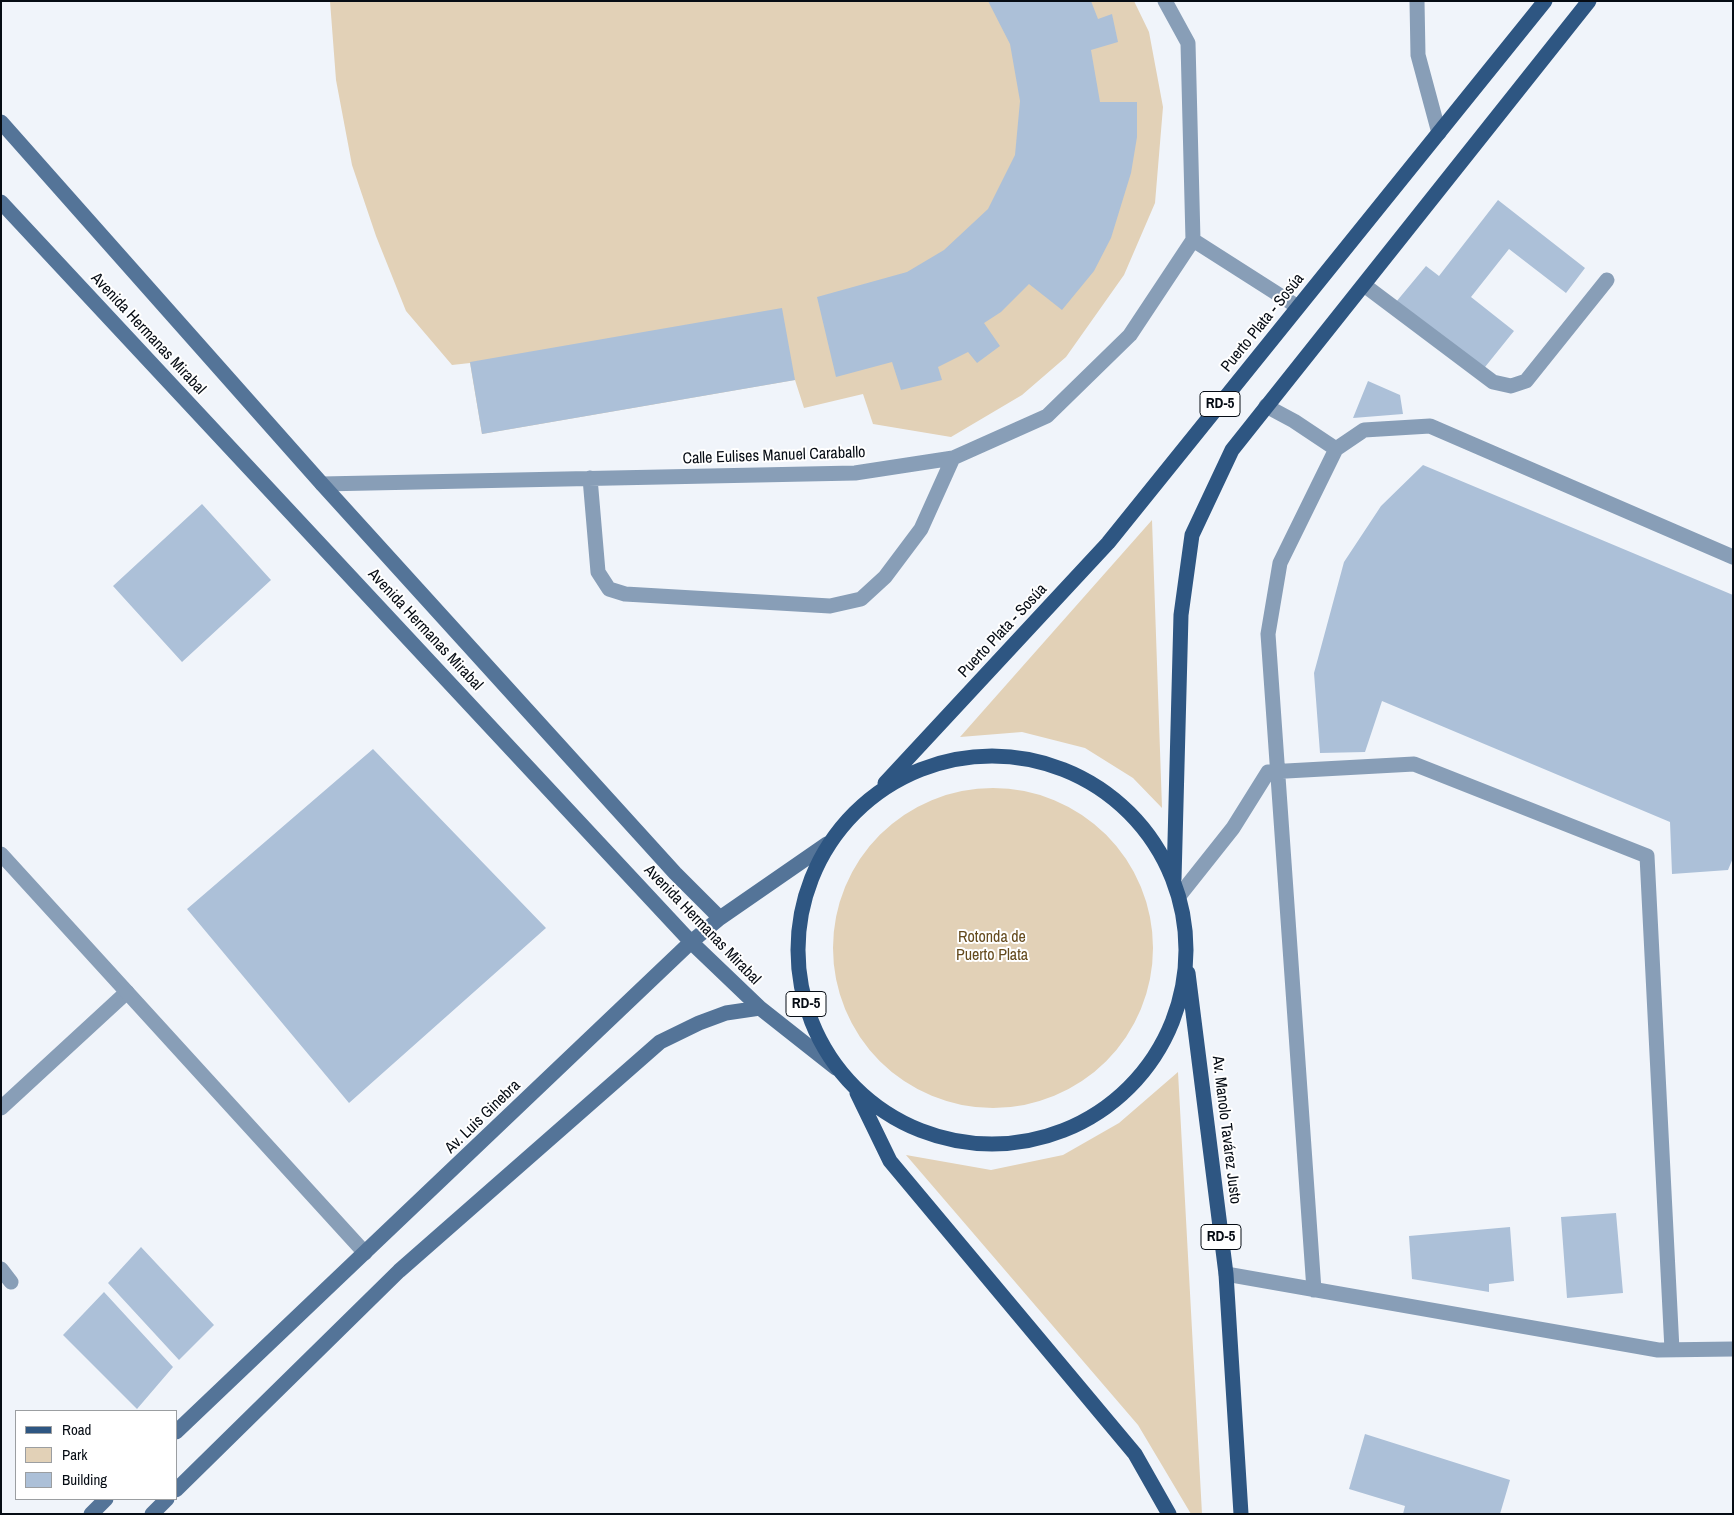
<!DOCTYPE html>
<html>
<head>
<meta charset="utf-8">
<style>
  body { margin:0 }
  #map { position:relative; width:1734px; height:1515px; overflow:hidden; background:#f0f4fa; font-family:"Archivo Narrow",sans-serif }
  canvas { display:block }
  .frame { position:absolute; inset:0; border:2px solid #060c14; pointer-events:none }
  .legend { position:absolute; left:15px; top:1410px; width:162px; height:90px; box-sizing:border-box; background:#fff; border:1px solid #9b9ea1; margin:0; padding:6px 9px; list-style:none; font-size:15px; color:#060c14 }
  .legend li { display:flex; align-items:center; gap:10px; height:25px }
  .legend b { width:25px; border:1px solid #9b9ea1 }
</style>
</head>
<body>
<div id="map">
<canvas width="1734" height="1515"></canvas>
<div class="frame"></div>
<ul class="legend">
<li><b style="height:6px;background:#2e5682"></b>Road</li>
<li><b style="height:14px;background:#e2d1b7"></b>Park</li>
<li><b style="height:14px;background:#acc0d8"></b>Building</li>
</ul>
</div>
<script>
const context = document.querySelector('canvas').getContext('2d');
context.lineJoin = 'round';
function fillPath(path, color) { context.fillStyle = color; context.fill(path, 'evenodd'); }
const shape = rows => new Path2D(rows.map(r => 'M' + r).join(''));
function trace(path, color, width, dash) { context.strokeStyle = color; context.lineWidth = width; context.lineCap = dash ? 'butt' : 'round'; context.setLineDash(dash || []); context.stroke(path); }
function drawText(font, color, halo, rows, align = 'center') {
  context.font = font + ' "Archivo Narrow",sans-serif'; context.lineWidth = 4; context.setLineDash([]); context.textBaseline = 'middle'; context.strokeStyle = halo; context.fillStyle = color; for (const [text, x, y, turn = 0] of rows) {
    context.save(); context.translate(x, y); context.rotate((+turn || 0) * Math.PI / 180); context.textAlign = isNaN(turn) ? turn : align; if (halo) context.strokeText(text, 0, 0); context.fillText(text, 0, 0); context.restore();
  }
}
fillPath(shape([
  [330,1,1134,1,1149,32,1163,107,1155,203,1124,275,1066,357,1022,395,951,437,873,424,863,394,804,408,795,380,482,434,470,363,452,365,406,311,376,236,352,165,336,80],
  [1152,520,1162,808,1133,778,1085,748,1022,732,960,737],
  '833 948a160 160 0 1 1 320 0a160 160 0 1 1-320 0Z',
  [1178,1072,1202,1514,1191,1514,1138,1425,906,1155,991,1170,1063,1155,1119,1123]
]), '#e2d1b7');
fillPath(shape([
  [988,1,1091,1,1098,19,1112,14,1118,42,1091,50,1100,102,1137,102,1137,137,1131,173,1111,238,1094,271,1062,310,1029,284,1001,312,984,323,1000,346,977,363,968,352,938,367,942,380,901,390,892,362,836,377,817,297,907,272,944,250,988,209,1015,155,1020,101,1010,44],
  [1498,200,1585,268,1566,293,1509,249,1471,297,1514,331,1481,372,1396,302,1426,266,1439,276],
  [782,308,795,380,482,434,470,362],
  [1368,381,1400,395,1403,414,1353,418],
  [1423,465,1733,595,1733,858,1728,870,1672,874,1670,822,1382,701,1365,752,1320,753,1314,673,1344,562,1381,506],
  [202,504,271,580,182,662,113,586],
  [373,749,546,928,349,1103,187,909],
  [1616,1213,1623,1293,1567,1298,1561,1217],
  [1510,1227,1514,1281,1489,1284,1489,1292,1412,1279,1409,1236],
  [141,1247,214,1325,179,1360,108,1283],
  [104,1292,173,1367,137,1409,63,1335],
  [1365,1434,1510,1480,1500,1514,1403,1514,1405,1506,1349,1489]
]), '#acc0d8');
trace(shape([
  [1193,240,1298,307],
  [1364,285,1493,382,1511,386,1526,381,1607,280],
  [1266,406,1294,421,1336,449],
  [590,478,598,572,609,589,625,594,830,606,861,599,885,577,921,529,953,458],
  [322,484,855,473,953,458,1047,416,1130,335,1193,240,1188,43,1165,1],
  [1179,896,1233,828,1268,772,1414,764,1647,856,1672,1350],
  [1,1108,127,992],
  [1,1269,11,1282],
  [1226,1274,1658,1350,1733,1349],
  [1314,1290,1268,634,1280,563,1336,449,1364,430,1430,426,1733,557]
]), '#889eb7', 15);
trace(shape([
  [1417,1,1418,55,1439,133],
  [1,854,365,1253]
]), '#889eb7', 15);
trace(shape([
  [1,122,322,484,675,873,720,918],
  [1,202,691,942,760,1008,836,1068],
  [176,1432,691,942,720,918,827,844],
  [176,1490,399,1271,660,1042,699,1023,726,1013,760,1008],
  [91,1514,106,1499],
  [152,1514,167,1499]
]), '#547498', 15);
trace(shape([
  '798 950a194 194 0 1 1 388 0a194 194 0 1 1-388 0Z',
  [885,783,1108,543,1545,1],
  [1174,879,1181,615,1192,535,1232,450,1589,1],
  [1188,973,1226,1274,1241,1514],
  [857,1093,890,1161,1135,1454,1169,1514]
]), '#2e5682', 15);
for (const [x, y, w] of [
  [1220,404,40],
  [806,1004,40],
  [1221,1237,40]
]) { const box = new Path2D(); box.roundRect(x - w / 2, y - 12.5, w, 25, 4); context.fillStyle = '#fff'; context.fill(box); trace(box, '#060c14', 1); }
drawText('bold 15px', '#060c14', null, [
  ["RD-5",1220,404],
  ["RD-5",806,1004],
  ["RD-5",1221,1237]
]);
drawText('16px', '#060c14', '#fff', [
  ["Puerto Plata - Sosúa",1263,323,-51],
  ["Avenida Hermanas Mirabal",148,334,47],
  ["Calle Eulises Manuel Caraballo",774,456,-2],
  ["Avenida Hermanas Mirabal",425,630,47],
  ["Puerto Plata - Sosúa",1003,631,-47],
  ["Avenida Hermanas Mirabal",702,925,46],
  ["Av. Luis Ginebra",483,1117,-44],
  ["Av. Manolo Tavárez Justo",1226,1130,83]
]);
drawText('16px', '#644a1d', '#fff', [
  ["Rotonda de",992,938],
  ["Puerto Plata",992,956]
]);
</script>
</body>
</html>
